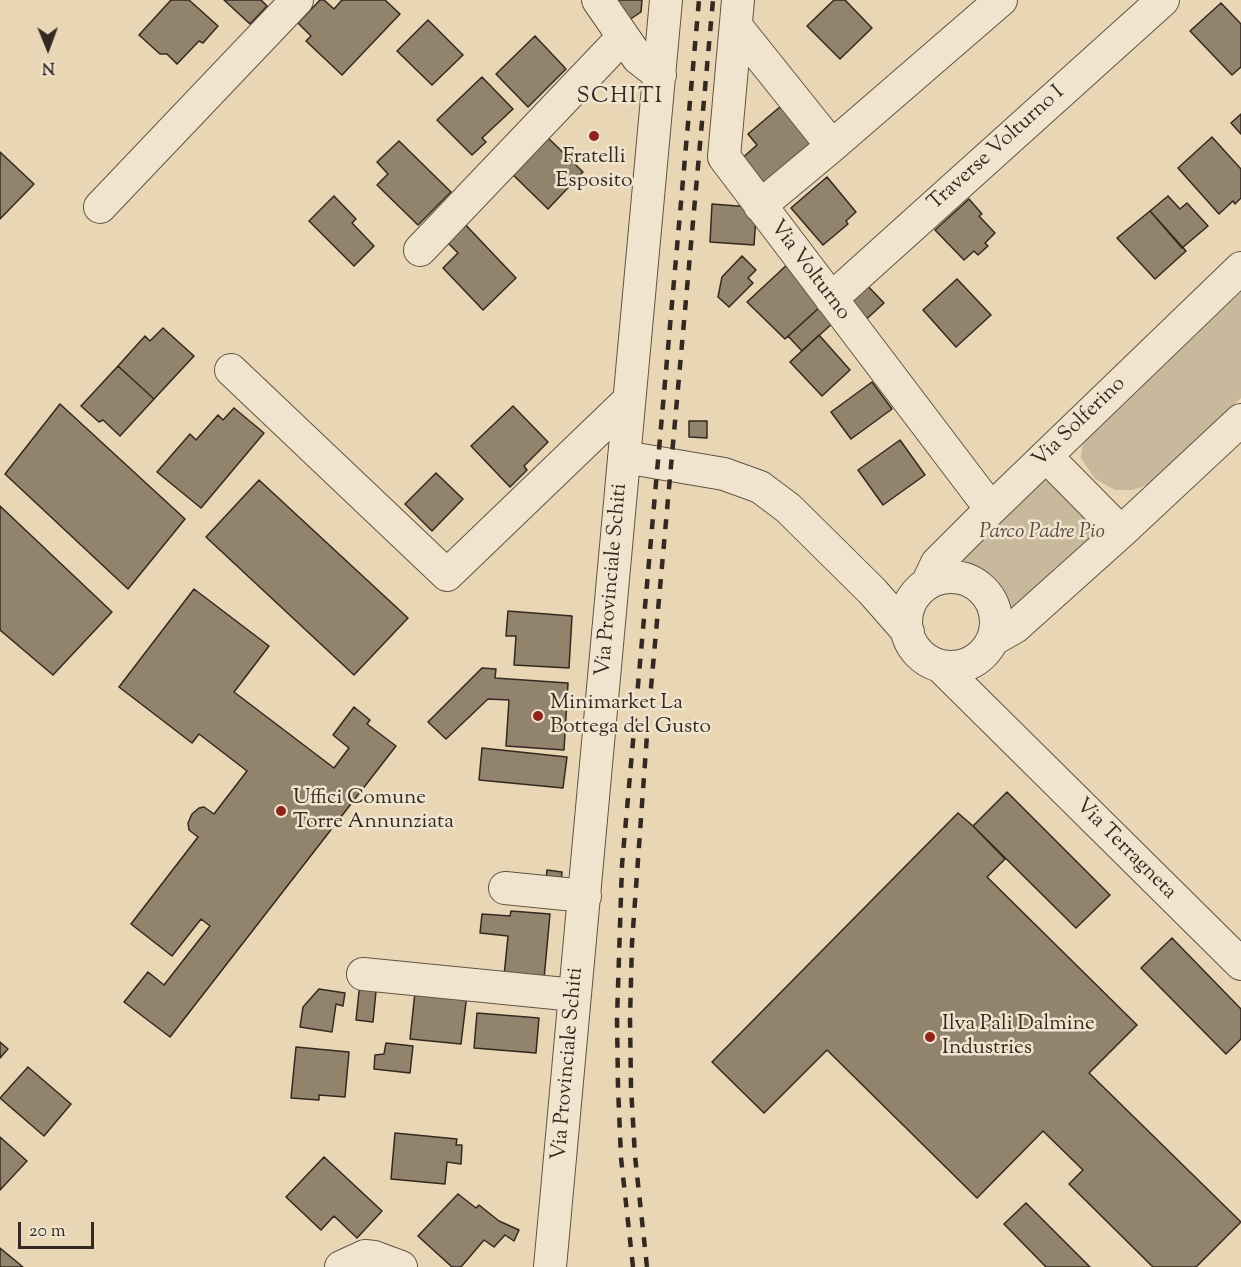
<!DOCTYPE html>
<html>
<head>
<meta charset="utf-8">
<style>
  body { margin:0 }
  #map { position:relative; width:1241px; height:1267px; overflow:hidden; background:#e8d6b5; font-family:"Sorts Mill Goudy",serif }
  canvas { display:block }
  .north { position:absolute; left:18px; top:18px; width:60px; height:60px; -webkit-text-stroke:4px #f0e4cf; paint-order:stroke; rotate:179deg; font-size:16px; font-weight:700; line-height:24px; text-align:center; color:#342920 }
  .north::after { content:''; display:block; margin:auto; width:21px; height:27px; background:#342920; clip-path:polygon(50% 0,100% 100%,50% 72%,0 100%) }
  .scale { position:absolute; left:18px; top:1222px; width:76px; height:27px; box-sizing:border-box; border:3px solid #342920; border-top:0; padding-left:8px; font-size:18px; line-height:21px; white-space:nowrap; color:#342920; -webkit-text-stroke:4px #f0e4cf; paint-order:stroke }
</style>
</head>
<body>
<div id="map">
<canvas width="1241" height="1267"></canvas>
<div class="north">N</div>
<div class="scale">20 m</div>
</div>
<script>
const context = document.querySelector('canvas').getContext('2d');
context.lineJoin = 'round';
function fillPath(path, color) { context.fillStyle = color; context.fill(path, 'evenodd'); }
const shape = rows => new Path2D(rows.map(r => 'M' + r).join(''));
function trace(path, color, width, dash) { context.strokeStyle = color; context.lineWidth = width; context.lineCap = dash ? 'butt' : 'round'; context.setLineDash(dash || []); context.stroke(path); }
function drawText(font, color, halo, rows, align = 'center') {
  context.font = font + ' "Sorts Mill Goudy",serif'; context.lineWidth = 5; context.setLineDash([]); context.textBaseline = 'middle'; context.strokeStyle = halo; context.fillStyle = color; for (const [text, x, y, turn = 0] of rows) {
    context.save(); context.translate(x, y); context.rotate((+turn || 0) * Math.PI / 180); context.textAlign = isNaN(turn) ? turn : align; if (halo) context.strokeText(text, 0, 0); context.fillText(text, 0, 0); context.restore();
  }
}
fillPath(shape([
  [1241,288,1241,398,1152,483,1133,490,1115,490,1095,479,1081,458,1083,441],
  [1046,456,1121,532,997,625,996,611,990,598,981,587,968,580,954,577,927,584]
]), '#c9b99c');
const building = shape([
  [171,0,189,0,218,26,203,43,199,41,177,64,167,54,160,54,139,35,171,0],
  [224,0,261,0,267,6,250,24,224,0],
  [320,0,324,0,334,9,342,0,385,0,400,14,342,75,306,41,311,36,298,23,320,0],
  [612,0,642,0,641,12,626,22,612,0],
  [834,0,845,0,872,28,840,59,807,26,834,0],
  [1221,3,1241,24,1241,67,1232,75,1190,31,1221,3],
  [428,20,463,55,432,85,397,51,428,20],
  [535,36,566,69,528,107,496,74,535,36],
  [482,77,513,109,482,138,486,142,472,155,437,120,482,77],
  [781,106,814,144,764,187,740,160,757,145,748,134,781,106],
  [1241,114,1241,134,1231,123,1241,114],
  [540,130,583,172,548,209,505,167,540,130],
  [1212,137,1241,169,1241,198,1235,204,1233,201,1219,214,1178,168,1212,137],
  [399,141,451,192,418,225,377,185,388,174,377,162,399,141],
  [0,152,34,184,0,219,0,152],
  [827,177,856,212,846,221,848,224,823,245,791,208,827,177],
  [334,196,356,219,352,223,374,246,354,266,309,221,334,196],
  [1168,196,1180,209,1187,203,1208,226,1182,248,1150,211,1168,196],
  [969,199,982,214,979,216,995,233,985,243,988,246,978,255,974,251,964,260,935,230,969,199],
  [712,204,751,207,756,217,754,245,710,242,712,204],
  [1150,211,1186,251,1155,279,1117,238,1150,211],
  [460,219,516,278,483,310,443,268,458,253,442,237,460,219],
  [742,256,756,270,748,278,753,283,729,307,718,297,722,277,742,256],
  [790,262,821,306,785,339,747,302,790,262],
  [957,279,991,315,956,347,923,310,957,279],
  [863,281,884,303,861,324,840,303,863,281],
  [821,306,835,321,802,351,788,336,821,306],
  [163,328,194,356,154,399,118,366,145,336,150,341,163,328],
  [819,335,850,370,822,396,790,362,819,335],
  [118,366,154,399,120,436,103,420,99,422,81,406,118,366],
  [872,382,892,409,851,439,831,412,872,382],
  [60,404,185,519,128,589,5,474,60,404],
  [513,406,548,442,524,466,527,470,510,487,471,446,513,406],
  [234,408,264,433,201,508,157,472,190,434,196,440,218,415,223,420,234,408],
  [689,421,707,421,707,438,689,437,689,421],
  [900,440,925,475,883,505,858,470,900,440],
  [436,473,463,499,432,531,405,504,436,473],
  [259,480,408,618,354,675,206,537,259,480],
  [0,506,112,612,53,675,0,630,0,506],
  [194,589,269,646,234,692,334,768,349,748,333,735,354,707,370,720,367,724,396,746,170,1037,124,1002,148,972,164,985,210,926,201,919,172,956,131,924,198,837,189,830,188,823,192,814,199,808,204,807,214,814,247,771,199,734,192,743,119,687,194,589],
  [508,611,572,616,569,668,514,665,516,636,506,636,508,611],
  [482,668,496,669,495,678,568,683,564,750,506,746,509,700,488,699,446,739,428,722,482,668],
  [482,748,567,757,563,788,479,780,482,748],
  [1007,792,1110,895,1076,928,973,826,1007,792],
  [958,813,973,826,1005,859,987,877,1137,1025,1089,1073,1241,1222,1196,1267,1153,1267,1069,1184,1083,1170,1043,1131,977,1198,827,1050,764,1113,712,1062,958,813],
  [547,870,562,872,561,882,546,880,547,870],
  [511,911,550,914,544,979,504,976,508,936,480,933,482,914,510,916,511,911],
  [1172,938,1241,1009,1241,1039,1226,1054,1141,968,1172,938],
  [377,981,373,1022,356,1020,360,982,377,981],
  [319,989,345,993,343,1006,336,1004,332,1032,300,1027,303,1007,319,989],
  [415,992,467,994,461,1044,410,1039,415,992],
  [477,1013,539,1018,536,1053,474,1048,477,1013],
  [0,1042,8,1049,0,1058,0,1042],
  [386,1043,413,1046,410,1073,374,1069,375,1055,384,1054,386,1043],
  [296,1047,349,1052,345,1097,319,1095,319,1100,291,1098,296,1047],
  [28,1067,71,1104,44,1136,0,1098,28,1067],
  [395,1133,457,1139,456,1145,462,1145,461,1164,447,1162,445,1184,391,1179,395,1133],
  [0,1137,27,1161,0,1190,0,1137],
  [324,1157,382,1211,357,1238,334,1216,321,1230,286,1197,324,1157],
  [458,1194,476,1208,479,1205,499,1221,519,1230,514,1241,505,1235,494,1247,484,1240,461,1267,452,1267,418,1236,458,1194],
  [1026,1203,1090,1267,1046,1267,1004,1224,1026,1203],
  [0,1248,23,1267,0,1267,0,1248]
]);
fillPath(building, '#92836d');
trace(building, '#342920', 1.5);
const minor = shape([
  [598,0,638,58,660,75],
  [738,0,724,157,991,509],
  [736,26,832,146,1001,0],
  [760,206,832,146],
  [100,207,297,0],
  [420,250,623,37],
  [831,299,1163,0],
  [231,370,447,575,629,400],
  [1046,456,1121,532],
  [624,457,724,474,760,487,788,508,872,591,908,632],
  '906 622a45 45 0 1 1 90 0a45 45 0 1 1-90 0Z',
  [927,584,937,563,991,509,1241,268],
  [994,639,1015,627,1121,532,1241,420],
  [940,666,1241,964],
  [505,888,585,896],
  [363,974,575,995],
  [341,1267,365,1256,374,1257,401,1267],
  [550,1267,666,0]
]);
trace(minor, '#615445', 34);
trace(minor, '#f0e4cf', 32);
trace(shape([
  [633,1267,621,1158,618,1087,617,1018,622,865,699,0],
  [647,1267,635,1156,631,1087,630,1018,632,943,648,721,713,0]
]), '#342920', 4.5, [10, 10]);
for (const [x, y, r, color] of [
  [594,136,6,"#8f2418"],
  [538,716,6,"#8f2418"],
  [281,811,6,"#8f2418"],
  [930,1037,6,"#8f2418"]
]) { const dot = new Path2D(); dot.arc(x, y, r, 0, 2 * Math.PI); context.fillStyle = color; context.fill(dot); trace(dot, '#f0e4cf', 2); }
drawText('21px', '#342920', '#f0e4cf', [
  ["Traverse Volturno I",997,149,-42],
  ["Via Volturno",809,271,53],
  ["Via Solferino",1080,423,-44],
  ["Via Provinciale Schiti",613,580,-85],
  ["Via Terragneta",1125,850,45],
  ["Via Provinciale Schiti",569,1064,-85]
]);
drawText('21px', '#342920', '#f0e4cf', [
  ["Fratelli",594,158,"center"],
  ["Esposito",594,182,"center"],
  ["Minimarket La",550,704],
  ["Bottega del Gusto",550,728],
  ["Uffici Comune",293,799],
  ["Torre Annunziata",293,823],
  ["Ilva Pali Dalmine",942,1025],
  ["Industries",942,1049]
], 'left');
drawText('italic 21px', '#594d3f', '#f0e4cf', [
  ["Parco Padre Pio",1042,533]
]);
context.letterSpacing = '1.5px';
drawText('22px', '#342920', '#f0e4cf', [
  ["SCHITI",620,98]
]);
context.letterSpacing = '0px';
</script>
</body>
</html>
